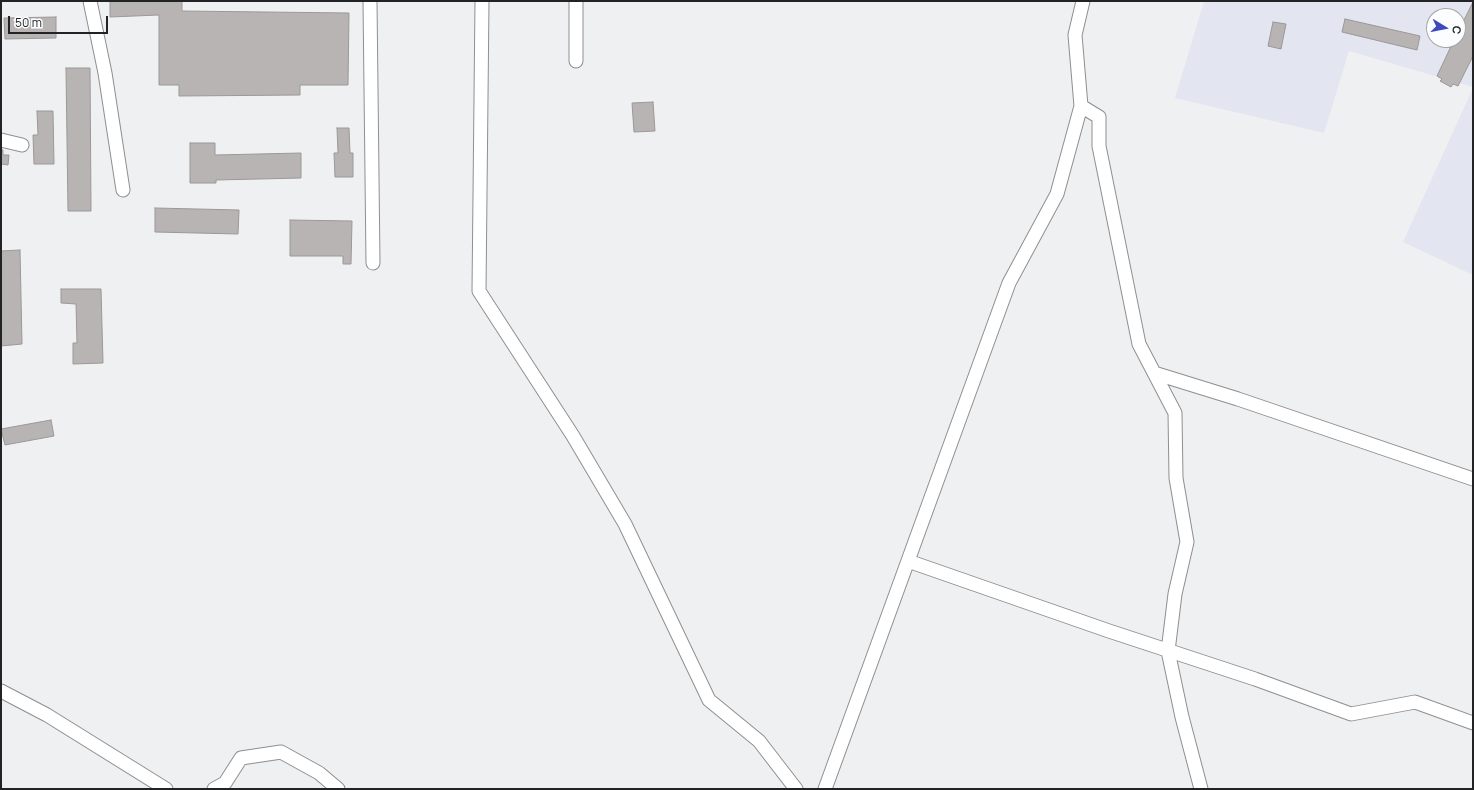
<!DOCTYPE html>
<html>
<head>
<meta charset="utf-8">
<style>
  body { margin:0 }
  #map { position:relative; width:1474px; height:790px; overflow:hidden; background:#eff0f2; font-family:Manrope,sans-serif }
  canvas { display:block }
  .frame { position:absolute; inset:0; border:2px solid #222324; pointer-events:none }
  .north { position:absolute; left:1426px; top:8px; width:40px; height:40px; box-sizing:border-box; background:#fcfdff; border:1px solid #a5a6a7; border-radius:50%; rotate:100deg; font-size:11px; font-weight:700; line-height:16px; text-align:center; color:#222324 }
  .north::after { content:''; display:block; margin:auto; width:14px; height:18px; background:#3e49bd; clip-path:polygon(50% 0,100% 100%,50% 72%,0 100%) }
  .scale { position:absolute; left:8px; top:16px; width:100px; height:18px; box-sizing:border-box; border:2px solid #222324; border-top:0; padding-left:5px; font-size:12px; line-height:14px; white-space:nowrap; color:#222324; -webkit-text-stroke:3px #fcfdff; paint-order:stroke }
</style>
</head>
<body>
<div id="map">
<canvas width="1474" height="790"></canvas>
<div class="frame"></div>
<div class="north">С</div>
<div class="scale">50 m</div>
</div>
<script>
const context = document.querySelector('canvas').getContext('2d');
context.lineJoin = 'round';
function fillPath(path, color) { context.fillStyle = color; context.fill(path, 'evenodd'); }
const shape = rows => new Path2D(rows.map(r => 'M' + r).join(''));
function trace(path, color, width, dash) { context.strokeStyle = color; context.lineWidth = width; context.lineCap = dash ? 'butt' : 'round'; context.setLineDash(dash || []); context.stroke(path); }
fillPath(shape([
  [1204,1,1473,1,1473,87,1349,51,1324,133,1175,98],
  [1434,16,1458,16,1458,40,1434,40],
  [1473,88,1473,275,1403,242]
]), '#e3e6f0');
const building = shape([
  [110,1,182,1,182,11,349,13,348,85,300,85,300,95,179,96,179,85,159,85,159,15,110,17,110,1],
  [1473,2,1473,56,1458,86,1453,84,1451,87,1440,81,1442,79,1437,76,1454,40,1458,40,1458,32,1473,2],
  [56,17,56,38,5,39,4,18,56,17],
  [1345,19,1420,36,1417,50,1342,32,1345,19],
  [1273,22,1286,24,1281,49,1268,46,1273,22],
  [66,68,90,68,91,211,68,211,66,68],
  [653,102,655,131,634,132,632,103,653,102],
  [37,111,53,111,54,164,34,164,33,135,38,135,37,111],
  [337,128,349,128,350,153,353,153,353,177,335,177,334,153,338,153,337,128],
  [190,143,215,143,215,155,301,153,301,178,216,180,216,183,190,183,190,143],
  [1,149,3,150,3,155,9,155,8,165,1,164,1,149],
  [155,208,239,210,238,234,155,232,155,208],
  [290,220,352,221,351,264,343,264,343,256,290,256,290,220],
  [20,250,22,344,1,346,1,251,20,250],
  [61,289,101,289,103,363,73,364,73,343,77,343,76,304,61,303,61,289],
  [51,420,54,436,5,445,1,429,51,420]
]);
fillPath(building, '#b7b4b3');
trace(building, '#9b9897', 1);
const minor = shape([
  [90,1,105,73,123,190],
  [370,1,373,263],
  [482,1,479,291,573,436,625,524,709,700,759,741,796,789],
  [576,1,576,61],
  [1081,106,1099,117,1099,146,1139,344,1175,413,1176,478,1187,542,1175,594,1168,651,1182,717,1201,789],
  [1,140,22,145],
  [1154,373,1238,399,1473,479],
  [908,561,1109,631,1255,679,1351,714,1415,702,1473,723],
  [1,691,47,715,166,789],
  [214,789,225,783,241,758,281,752,319,773,338,789],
  [825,789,1009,283,1057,194,1081,106,1075,35,1083,1]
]);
trace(minor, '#8e8f91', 15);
trace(minor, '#fff', 13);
</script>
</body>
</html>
